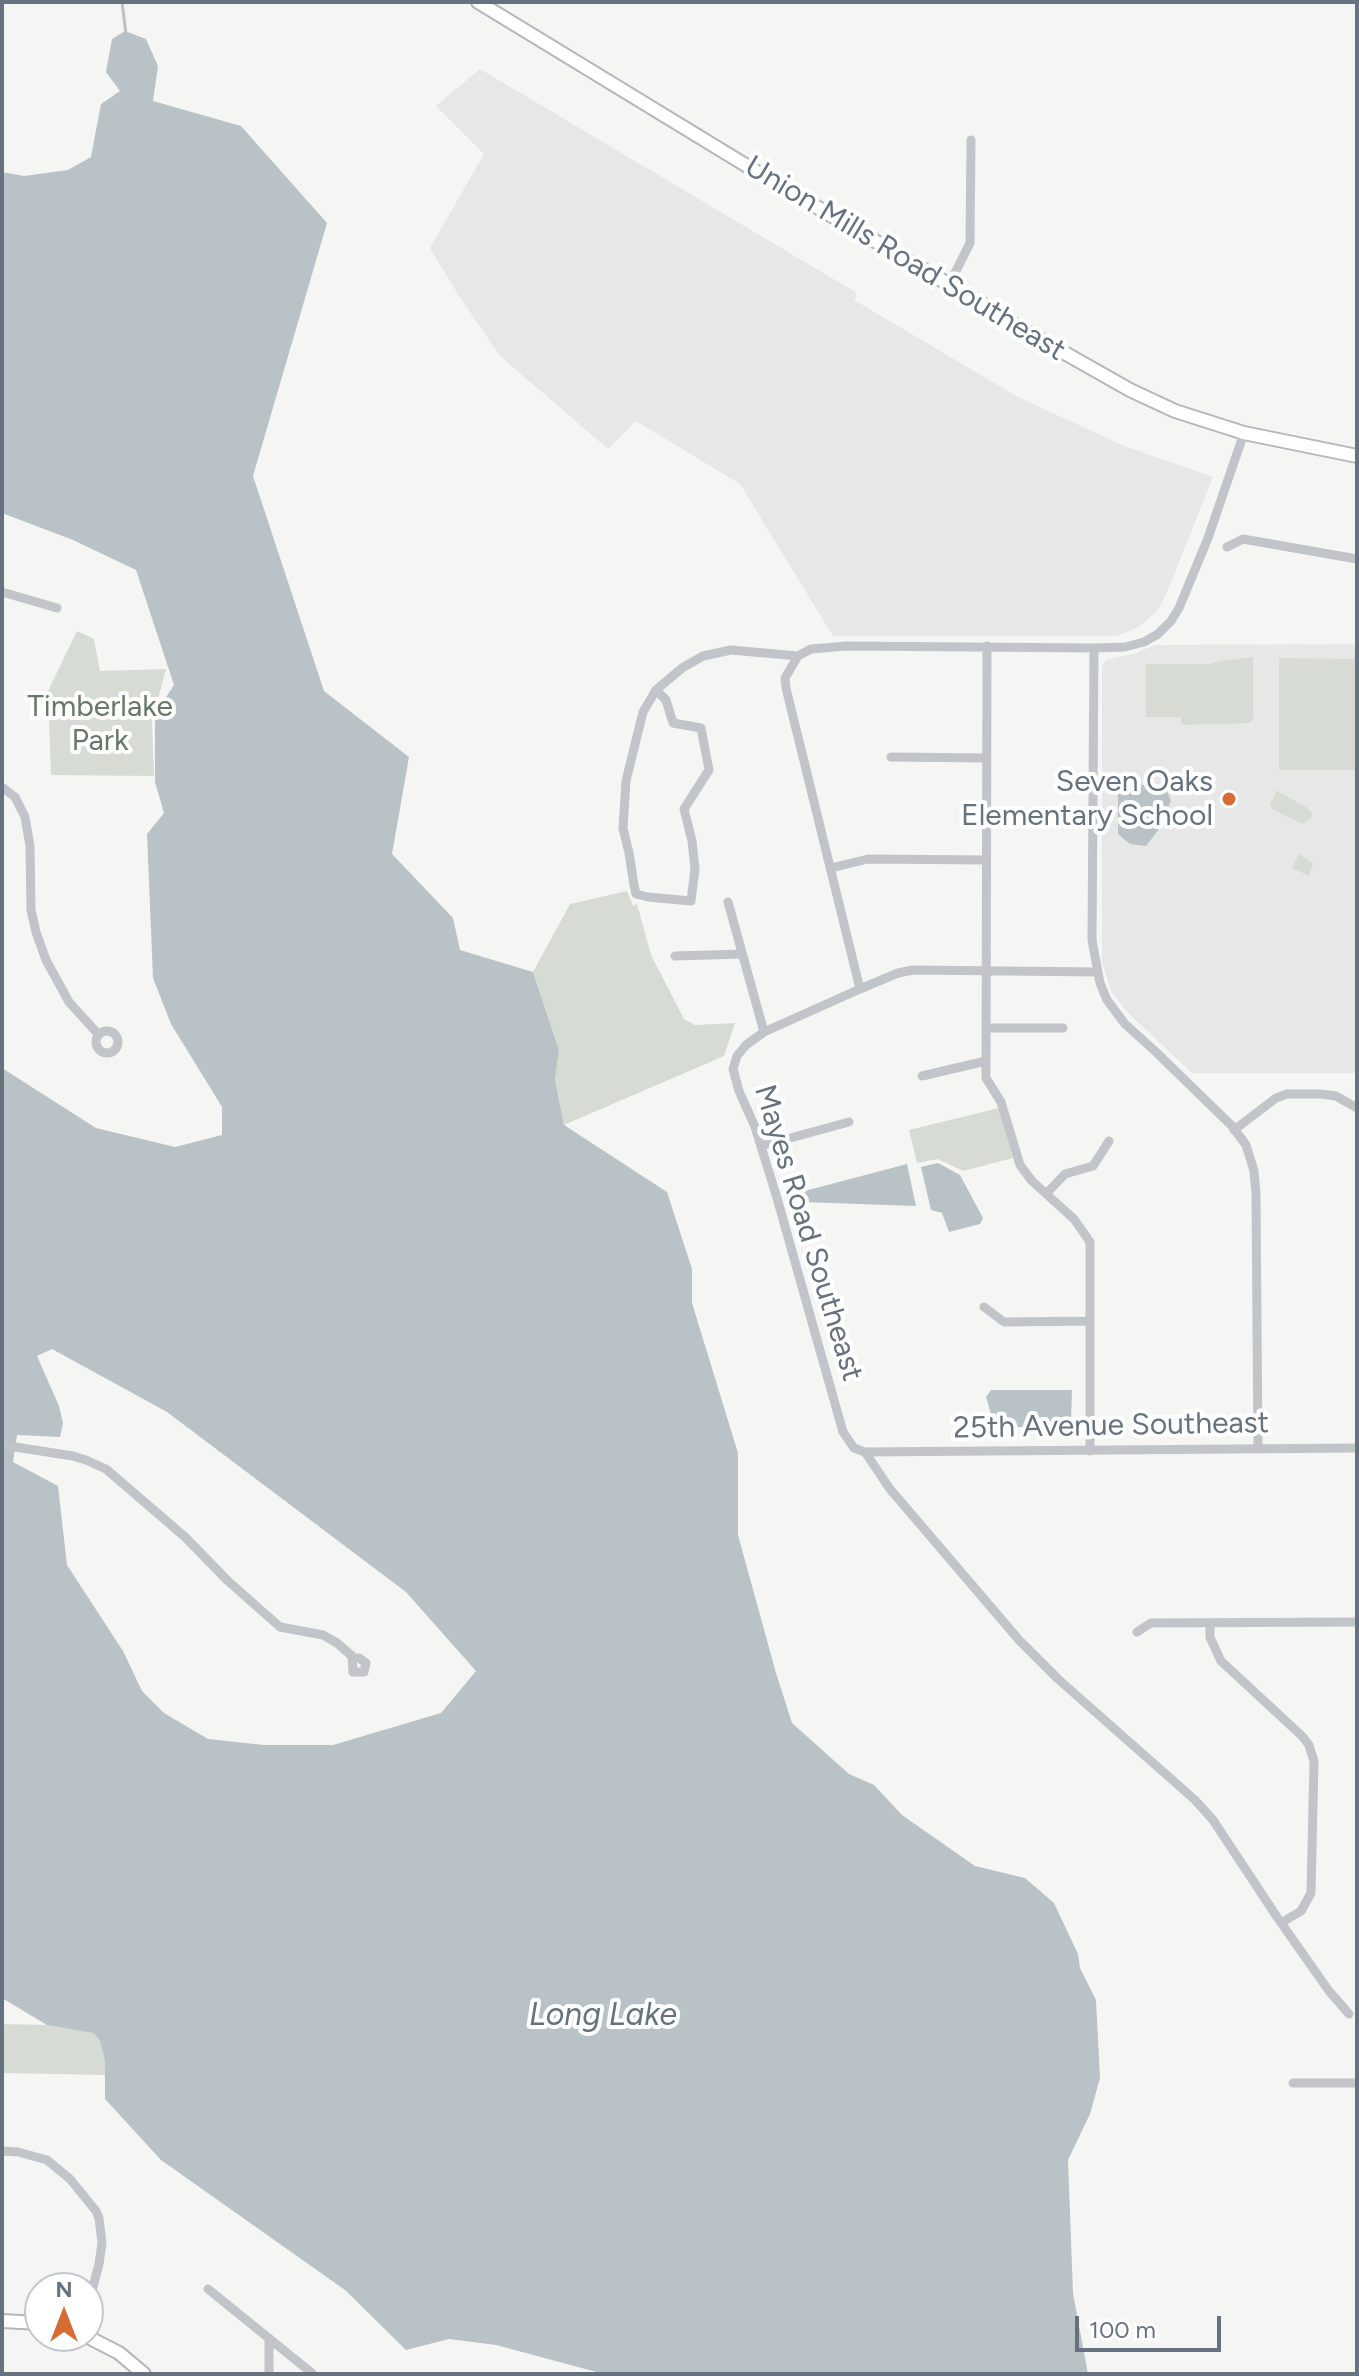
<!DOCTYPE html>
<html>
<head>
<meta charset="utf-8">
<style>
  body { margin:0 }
  #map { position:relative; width:1359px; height:2376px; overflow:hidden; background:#f5f6f3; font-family:Figtree,sans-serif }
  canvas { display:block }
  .frame { position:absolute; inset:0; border:4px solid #677281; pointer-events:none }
  .north { position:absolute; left:24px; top:2272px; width:80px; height:80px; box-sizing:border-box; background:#fff; border:2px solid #c2c7cd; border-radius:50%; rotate:0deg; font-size:22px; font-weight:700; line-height:32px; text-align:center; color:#677281 }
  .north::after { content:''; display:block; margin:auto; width:28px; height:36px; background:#d66c33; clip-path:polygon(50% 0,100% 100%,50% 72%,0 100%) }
  .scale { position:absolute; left:1075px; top:2316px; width:146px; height:36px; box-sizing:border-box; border:4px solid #677281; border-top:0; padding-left:10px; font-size:24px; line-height:28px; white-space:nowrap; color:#677281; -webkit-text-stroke:6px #fff; paint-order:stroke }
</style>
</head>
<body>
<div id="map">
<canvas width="1359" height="2376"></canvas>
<div class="frame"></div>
<div class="north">N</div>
<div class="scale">100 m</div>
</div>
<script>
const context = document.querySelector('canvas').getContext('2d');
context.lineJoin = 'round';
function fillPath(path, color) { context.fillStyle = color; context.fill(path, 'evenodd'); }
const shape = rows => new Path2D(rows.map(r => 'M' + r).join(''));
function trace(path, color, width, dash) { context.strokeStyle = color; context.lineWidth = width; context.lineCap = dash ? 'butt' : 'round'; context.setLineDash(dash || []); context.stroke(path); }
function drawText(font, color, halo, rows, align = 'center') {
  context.font = font + ' Figtree,sans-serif'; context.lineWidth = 8; context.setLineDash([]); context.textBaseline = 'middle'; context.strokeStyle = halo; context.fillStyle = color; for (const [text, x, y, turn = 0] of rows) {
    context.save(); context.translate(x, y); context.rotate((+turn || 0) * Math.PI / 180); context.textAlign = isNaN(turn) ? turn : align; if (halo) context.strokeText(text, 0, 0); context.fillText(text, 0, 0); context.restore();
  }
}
fillPath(shape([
  [480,69,857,293,854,300,1018,397,1122,445,1213,477,1166,595,1157,611,1137,628,1116,636,833,636,740,484,636,421,608,449,500,356,459,296,430,248,484,154,436,106],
  [1357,644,1357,1073,1192,1073,1126,1011,1111,991,1102,962,1102,667,1106,660,1133,654,1155,645]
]), '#e6e7e6');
fillPath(shape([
  [77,631,94,639,100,671,166,669,152,722,154,776,51,775,48,691],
  [1253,657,1253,718,1250,723,1181,725,1181,717,1146,717,1146,664,1210,664,1221,661],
  [1279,658,1356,659,1355,770,1279,770],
  [1277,791,1306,807,1312,813,1311,818,1302,824,1272,809,1270,805],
  [1299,854,1313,863,1309,876,1292,868],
  [627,891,633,906,637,904,651,955,684,1019,695,1025,735,1023,724,1056,564,1125,555,1080,559,1050,533,972,570,904],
  [999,1108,1013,1158,963,1171,938,1159,917,1163,909,1130],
  [2,2024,47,2025,94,2032,100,2041,105,2061,105,2075,2,2073]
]), '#d6dcd4');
fillPath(shape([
  [125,31,146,39,158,66,153,101,241,126,327,223,253,476,324,691,409,757,392,854,453,918,460,950,533,972,559,1050,555,1080,564,1125,667,1192,692,1269,692,1303,738,1453,738,1535,776,1673,792,1723,849,1774,874,1785,902,1815,975,1866,1025,1878,1054,1903,1078,1954,1080,1968,1096,2000,1100,2078,1090,2114,1068,2160,1073,2293,1088,2374,604,2374,496,2345,449,2339,406,2350,345,2290,161,2160,105,2099,105,2061,100,2041,94,2033,47,2025,2,1998,2,1068,96,1128,175,1147,222,1135,222,1107,171,1024,153,978,147,834,164,813,155,782,155,714,174,685,136,570,73,540,2,513,2,172,24,176,68,170,91,157,101,104,120,91,106,72,112,39],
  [52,1349,167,1412,398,1586,406,1592,476,1671,441,1713,333,1745,264,1745,208,1739,164,1713,142,1691,123,1651,67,1565,58,1486,13,1462,17,1435,60,1437,63,1423,59,1406,37,1356],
  [1126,781,1167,791,1171,801,1159,829,1146,846,1130,844,1118,834,1118,791],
  [938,1163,960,1175,983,1218,980,1224,949,1232,942,1213,931,1210,921,1167],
  [907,1164,916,1206,801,1202,797,1193],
  [991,1390,1072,1390,1071,1422,1066,1427,995,1427,986,1397]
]), '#b9c2c7');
trace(shape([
  [122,2,126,34]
]), '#b9c2c7', 3);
const secondary = shape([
  [478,2,757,172,986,306,994,313,1130,390,1175,411,1244,433,1357,456],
  [2,2321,40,2323],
  [86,2336,119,2353,144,2374]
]);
trace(secondary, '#b4b7bc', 16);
trace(shape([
  [949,285,970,243,971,140],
  [1244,433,1208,538,1179,608,1171,621,1158,634,1144,642,1125,647,1094,648,847,646,811,649,798,656,785,678,786,688,860,989,764,1032,746,1045,737,1056,733,1069,739,1091,755,1127,777,1198,843,1432,854,1448,865,1452,890,1489,1019,1640,1058,1679,1195,1800,1213,1820,1277,1917,1329,1991,1349,2014],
  [1227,547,1243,539,1357,559],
  [2,592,57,608],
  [987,646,986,1078,1001,1102,1020,1165,1032,1181,1074,1219,1090,1242,1090,1451],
  [1094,648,1092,940,1100,983,1107,1000,1125,1024,1156,1052,1232,1126,1246,1145,1254,1171,1256,1194,1258,1449],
  [656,690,666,700,673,723,701,728,709,770,684,809,692,841,695,869,691,901,648,897,636,894,634,885,629,853,623,828,626,781,643,712,656,690,682,668,703,656,731,650,798,656],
  [891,757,986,758],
  [2,787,15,797,25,817,30,846,31,910,36,932,46,960,69,1002,99,1035],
  [831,868,868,859,986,860],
  [728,902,764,1032],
  [675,956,742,954],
  [860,989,898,973,913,970,1098,972],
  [986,1028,1063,1028],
  '96 1042a11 11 0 1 1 22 0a11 11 0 1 1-22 0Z',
  [922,1076,986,1061],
  [1234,1130,1276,1098,1287,1094,1321,1094,1336,1096,1357,1108],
  [761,1146,849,1122],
  [1046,1194,1065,1174,1093,1166,1109,1141],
  [984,1307,1004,1322,1090,1321],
  [2,1445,73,1456,86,1460,106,1469,185,1537,228,1581,280,1627,323,1635,337,1643,352,1656,353,1672,364,1672,366,1663,359,1658,353,1658],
  [865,1452,1357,1448],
  [1210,1623,1210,1637,1221,1661,1302,1736,1309,1745,1311,1752,1314,1761,1311,1893,1301,1911,1281,1923],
  [1137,1632,1151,1623,1357,1622],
  [1293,2083,1357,2083],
  [2,2151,18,2152,47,2160,70,2179,96,2211,99,2218,102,2243,99,2264,88,2306],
  [208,2289,313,2374],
  [269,2338,269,2374]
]), '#c1c4c8', 9);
trace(secondary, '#fff', 12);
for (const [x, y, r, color] of [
  [1229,799,8,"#d66c33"]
]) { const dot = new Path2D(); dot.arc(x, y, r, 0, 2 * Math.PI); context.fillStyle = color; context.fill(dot); trace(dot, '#fff', 3); }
drawText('30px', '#677281', '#fff', [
  ["Union Mills Road Southeast",905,259,31],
  ["Mayes Road Southeast",808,1233,73],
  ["25th Avenue Southeast",1111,1426,-1]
]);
drawText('30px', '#677965', '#fff', [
  ["Timberlake",100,707],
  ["Park",100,741]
]);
drawText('30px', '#677281', '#fff', [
  ["Seven Oaks",1213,782],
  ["Elementary School",1213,816]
], 'right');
drawText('italic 32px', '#63737e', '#fff', [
  ["Long Lake",603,2016]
]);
</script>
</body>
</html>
